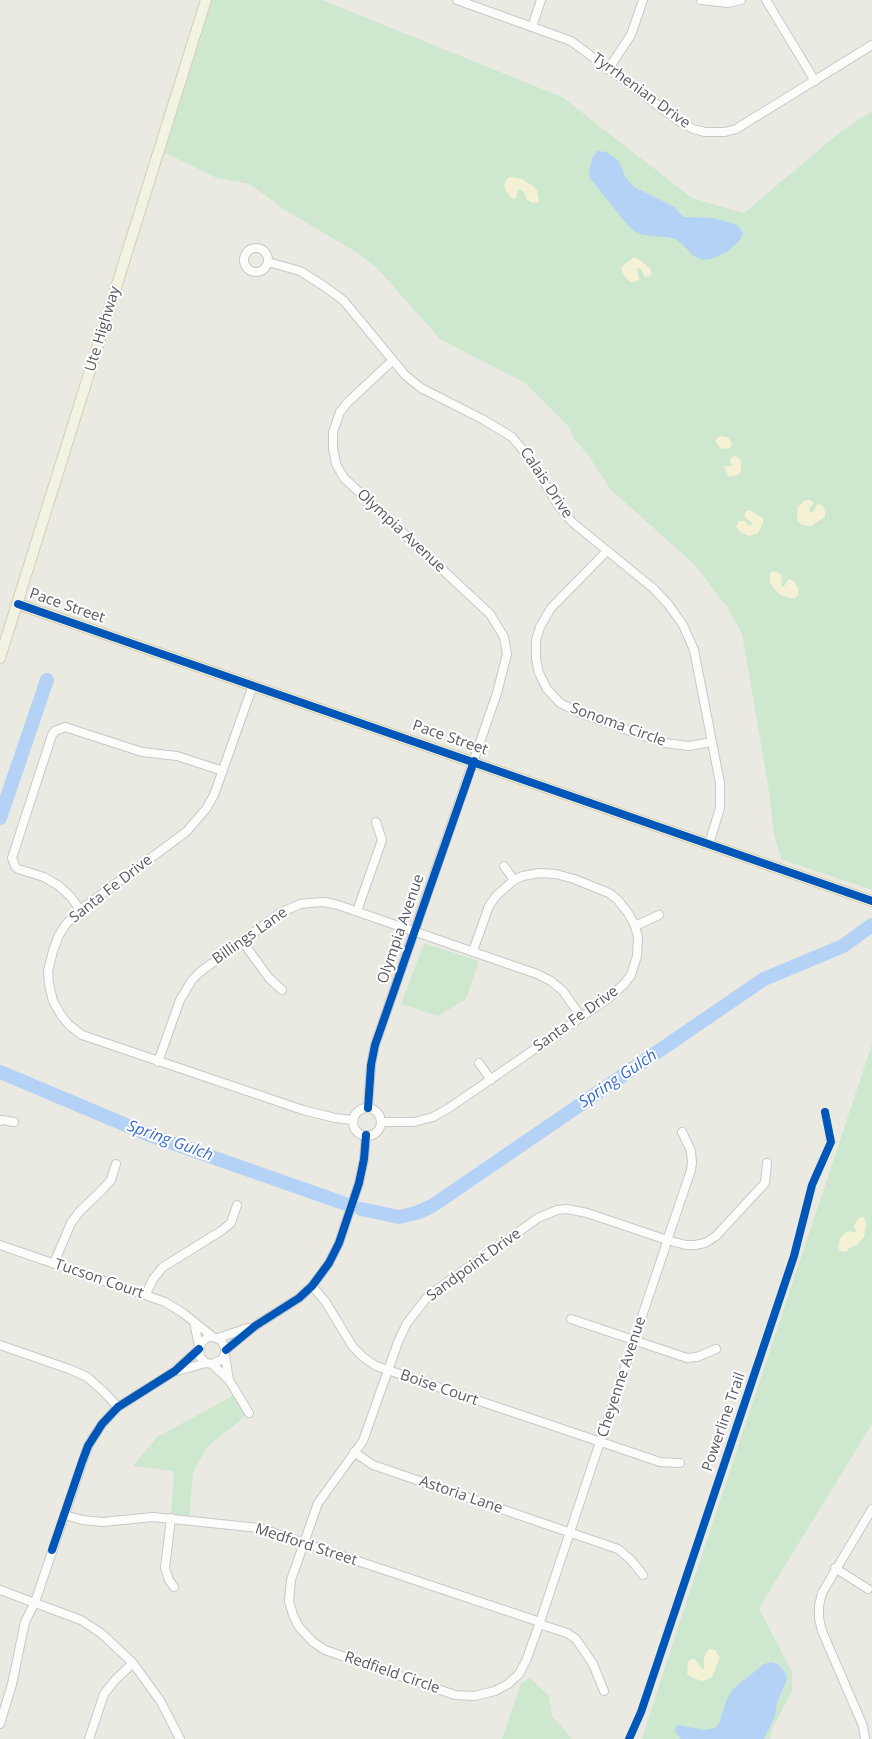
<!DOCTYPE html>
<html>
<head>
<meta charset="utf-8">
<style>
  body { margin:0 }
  canvas { display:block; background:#eae9e2 }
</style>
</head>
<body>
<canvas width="872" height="1739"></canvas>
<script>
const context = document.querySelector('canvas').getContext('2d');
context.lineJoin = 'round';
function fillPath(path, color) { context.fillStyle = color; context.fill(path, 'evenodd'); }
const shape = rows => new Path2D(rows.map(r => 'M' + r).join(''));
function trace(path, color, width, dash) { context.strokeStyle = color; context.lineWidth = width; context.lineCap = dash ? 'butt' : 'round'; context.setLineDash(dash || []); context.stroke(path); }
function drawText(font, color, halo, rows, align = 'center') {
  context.font = font + ' "Open Sans",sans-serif'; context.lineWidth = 4; context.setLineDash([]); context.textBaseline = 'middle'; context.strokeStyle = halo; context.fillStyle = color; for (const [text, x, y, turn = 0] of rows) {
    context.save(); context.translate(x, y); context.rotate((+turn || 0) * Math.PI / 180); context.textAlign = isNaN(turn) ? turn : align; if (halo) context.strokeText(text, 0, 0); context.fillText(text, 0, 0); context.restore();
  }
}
fillPath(shape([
  [206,0,322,0,562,97,692,198,744,213,840,132,872,111,872,890,781,859,774,834,768,785,742,634,728,608,695,565,611,490,588,455,574,439,569,427,525,383,440,339,377,268,356,252,285,210,250,184,217,178,159,150],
  [424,943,479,961,466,999,438,1016,401,1004],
  [872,1044,872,1424,759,1608,792,1672,792,1691,773,1727,770,1739,642,1739,675,1636],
  [238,1393,249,1413,207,1447,193,1472,189,1520,171,1518,174,1471,133,1466,157,1437],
  [530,1678,549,1696,552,1716,572,1739,502,1739,521,1683]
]), '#cee8cf');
fillPath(shape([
  [510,177,522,179,533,186,537,190,539,202,533,203,527,200,524,192,519,189,518,190,516,198,511,198,506,191,504,185,507,179],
  [635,257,649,267,652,273,650,276,645,277,641,269,637,268,639,280,633,282,630,282,623,274,621,268,627,262],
  [723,436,727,437,730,440,732,445,730,448,721,449,715,441,718,437],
  [735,456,738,457,741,461,741,472,738,475,729,477,724,467,725,466,733,466,730,462,730,459],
  [805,500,810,500,813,502,813,504,809,509,810,513,813,512,817,505,819,504,822,506,825,510,825,517,811,526,802,525,798,522,797,513,798,507],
  [749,510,763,518,763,522,758,533,749,536,741,533,736,527,739,521,745,521,749,526,753,524,744,516,746,511],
  [774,571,782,575,781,585,782,587,784,586,788,580,790,579,795,583,799,589,798,595,795,598,789,598,781,595,776,591,770,583,770,574,771,572],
  [861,1217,864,1217,866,1225,864,1237,857,1245,849,1248,846,1252,840,1251,838,1247,840,1238,847,1231,857,1233,854,1226,857,1220],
  [711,1649,715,1650,720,1657,712,1677,702,1681,691,1677,687,1674,688,1662,693,1658,696,1660,702,1669,704,1669,704,1657,708,1650]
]), '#f4f1d5');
fillPath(shape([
  [598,151,606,152,618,160,626,178,634,187,675,207,680,214,684,217,713,218,735,224,740,228,743,234,740,240,727,252,711,259,703,260,694,256,681,243,675,239,666,237,643,235,634,231,625,222,590,178,589,171,592,159,596,152],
  [771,1662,777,1664,782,1668,786,1674,787,1680,777,1702,775,1716,764,1739,681,1739,675,1731,676,1727,678,1725,704,1730,716,1728,720,1721,726,1701,733,1689,764,1664]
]), '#b4d2f6');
trace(shape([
  [0,818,47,680],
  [0,1072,152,1136,343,1203],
  [361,1209,399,1217,416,1213,432,1206,764,979,843,946,872,925]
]), '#b4d2f6', 14);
const minor = shape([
  [457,0,571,41,679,121,693,129,705,132,725,132,736,129,872,45],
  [701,0,728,3,741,0],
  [766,0,815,81],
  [532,27,541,0],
  [609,68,631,35,643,0],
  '244 260a12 12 0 1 1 24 0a12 12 0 1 1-24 0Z',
  [268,262,300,271,324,286,344,301,405,375,421,388,484,420,512,437,528,456,558,505,572,522,654,589,668,604,683,625,694,650,720,783,720,808,709,844],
  [607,551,551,608,540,627,536,640,536,659,539,673,547,689,560,703,580,713,664,743,689,746,712,742],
  [253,685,214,795,206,809,186,832,80,910,66,924,59,935,53,951,48,971,49,984,53,1001,61,1015,69,1025,82,1035,303,1110,335,1118,353,1120],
  [504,866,514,880],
  [80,910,71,897,59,886,44,877,18,869,15,866,12,858,52,735,55,731,65,727,142,752,177,756,223,771],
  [357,911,382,840,376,822],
  [635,926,659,915],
  [242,941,269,978,282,990],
  [158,1062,180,1000,192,980,200,972,280,913,300,904,309,903,324,902,338,905,537,974,551,981,563,991,581,1017],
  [479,1063,491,1080],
  [368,1108,371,1065,375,1045,497,693,507,654,504,637,490,614,344,478,336,464,333,448,333,432,340,412,347,403,393,360],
  '353 1122a14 14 0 1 1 28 0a14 14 0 1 1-28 0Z',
  [0,1121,2,1120,14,1122],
  [381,1122,414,1122,433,1117,449,1108,609,998,625,983,631,975,637,956,638,937,635,926,628,913,618,900,609,893,574,879,556,874,539,873,523,876,514,880,496,896,489,906,473,951],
  [682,1132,691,1151,692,1163,691,1170,670,1232,667,1240,665,1248,634,1340,540,1622,526,1661,519,1674,508,1684,495,1691,474,1696,455,1695,325,1650,313,1642,299,1627,293,1615,289,1601,291,1580,318,1503,363,1441,398,1342,407,1323,429,1295,538,1218,557,1210,567,1209,587,1213,667,1240,686,1245,695,1245,705,1243,716,1236,765,1183,767,1163],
  [0,1245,165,1302,183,1313,213,1337],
  [54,1263,71,1223,80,1211,102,1190,111,1180,116,1164],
  [312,1286,325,1301,353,1347,363,1357,376,1366,660,1462,680,1463],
  [146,1294,153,1279,163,1267,221,1231,231,1223,237,1205],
  [571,1319,687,1358,697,1357,716,1349],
  [194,1322,199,1346],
  [218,1338,248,1328],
  [0,1345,69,1369,87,1377,104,1392,118,1407],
  [226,1350,255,1326,299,1298,312,1286,329,1263,339,1243,359,1183,364,1159,366,1135],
  [225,1356,229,1380],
  [212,1364,223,1359,226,1350,221,1340,213,1337,208,1337,202,1342,199,1349,200,1357,206,1363,212,1364,229,1380,249,1413],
  [177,1371,206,1363],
  [354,1452,373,1465,618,1549,631,1560,643,1575],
  [65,1515,82,1520,103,1522,153,1517,259,1528,540,1622],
  [171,1518,165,1568,169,1580,174,1587],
  [835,1568,868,1589],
  [0,1590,81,1620,102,1634,133,1663,161,1702,180,1739],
  [539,1624,567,1633,576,1639,593,1664,604,1691],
  [0,1724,12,1684,25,1622,35,1602,88,1446,102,1424,118,1407,175,1371,199,1349],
  [89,1739,104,1694,116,1679,133,1663],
  [865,1739,863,1726,822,1631,819,1618,819,1606,822,1593,872,1509]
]);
const major = shape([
  [18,604,872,901],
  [0,658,206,0]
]);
trace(minor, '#c8c8c7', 10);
trace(major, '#d5cfad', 12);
trace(minor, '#fcfcfb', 8);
trace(major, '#f2f2e5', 10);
trace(shape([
  [18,604,872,901],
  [368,1108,371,1065,375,1045,474,761],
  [226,1350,255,1326,299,1298,312,1286,329,1263,339,1243,359,1183,364,1159,366,1135],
  [52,1550,82,1462,88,1446,102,1424,118,1407,175,1371,199,1349],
  [629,1739,641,1712,794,1256,812,1185,831,1142,825,1112]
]), '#0057b8', 8);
drawText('15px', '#585b62', '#fff', [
  ["Tyrrhenian Drive",641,91,36],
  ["Ute Highway",103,329,-73],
  ["Calais Drive",546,483,56],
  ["Olympia Avenue",401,531,43],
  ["Pace Street",67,606,19],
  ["Sonoma Circle",618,725,20],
  ["Pace Street",450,738,19],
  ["Santa Fe Drive",111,889,-38],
  ["Olympia Avenue",401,929,-71],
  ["Billings Lane",250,936,-35],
  ["Santa Fe Drive",576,1019,-36],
  ["Sandpoint Drive",474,1265,-36],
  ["Tucson Court",99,1279,19],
  ["Cheyenne Avenue",622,1377,-72],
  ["Boise Court",439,1388,19],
  ["Powerline Trail",724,1422,-71],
  ["Astoria Lane",461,1495,19],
  ["Medford Street",306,1545,18],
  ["Redfield Circle",392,1673,19]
]);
drawText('italic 16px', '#366bcc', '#fff', [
  ["Spring Gulch",618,1079,-34],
  ["Spring Gulch",170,1141,20]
]);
</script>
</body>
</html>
